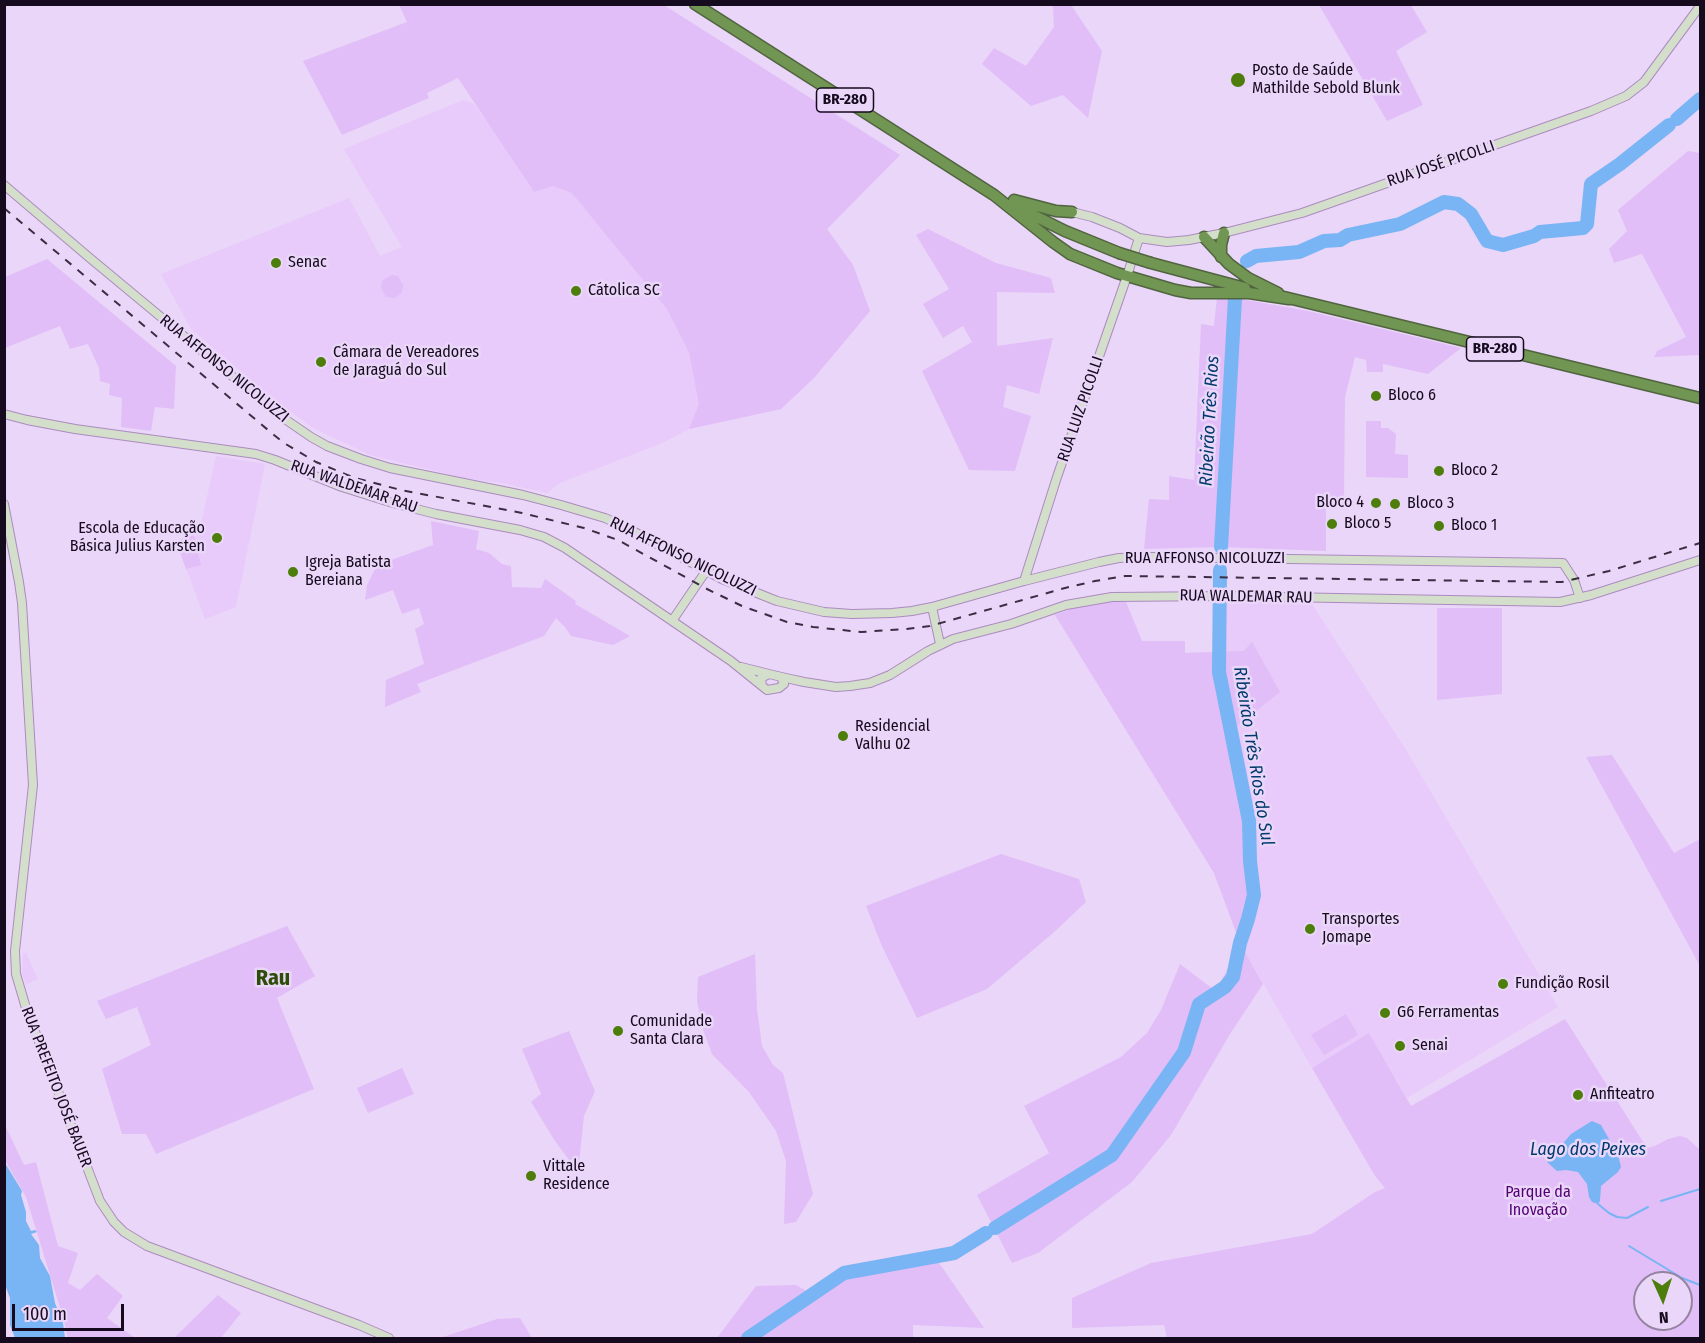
<!DOCTYPE html>
<html>
<head>
<meta charset="utf-8">
<style>
  body { margin:0 }
  #map { position:relative; width:1705px; height:1343px; overflow:hidden; background:#ead6f8; font-family:"Fira Sans Condensed",sans-serif }
  canvas { display:block }
  .frame { position:absolute; inset:0; border:6px solid #160a1e; pointer-events:none }
  .north { position:absolute; left:1633px; top:1271px; width:60px; height:60px; box-sizing:border-box; background:#ead6f8; border:2px solid #9584a1; border-radius:50%; rotate:177deg; font-size:16px; font-weight:700; line-height:24px; text-align:center; color:#160a1e }
  .north::after { content:''; display:block; margin:auto; width:21px; height:27px; background:#4d7d0a; clip-path:polygon(50% 0,100% 100%,50% 72%,0 100%) }
  .scale { position:absolute; left:12px; top:1304px; width:112px; height:27px; box-sizing:border-box; border:3px solid #160a1e; border-top:0; padding-left:8px; font-size:18px; line-height:21px; white-space:nowrap; color:#160a1e; -webkit-text-stroke:4px #ead6f8; paint-order:stroke }
</style>
</head>
<body>
<div id="map">
<canvas width="1705" height="1343"></canvas>
<div class="frame"></div>
<div class="north">N</div>
<div class="scale">100 m</div>
</div>
<script>
const context = document.querySelector('canvas').getContext('2d');
context.lineJoin = 'round';
function fillPath(path, color) { context.fillStyle = color; context.fill(path, 'evenodd'); }
const shape = rows => new Path2D(rows.map(r => 'M' + r).join(''));
function trace(path, color, width, dash) { context.strokeStyle = color; context.lineWidth = width; context.lineCap = dash ? 'butt' : 'round'; context.setLineDash(dash || []); context.stroke(path); }
function drawText(font, color, halo, rows, align = 'center') {
  context.font = font + ' "Fira Sans Condensed",sans-serif'; context.lineWidth = 5; context.setLineDash([]); context.textBaseline = 'middle'; context.strokeStyle = halo; context.fillStyle = color; for (const [text, x, y, turn = 0] of rows) {
    context.save(); context.translate(x, y); context.rotate((+turn || 0) * Math.PI / 180); context.textAlign = isNaN(turn) ? turn : align; if (halo) context.strokeText(text, 0, 0); context.fillText(text, 0, 0); context.restore();
  }
}
fillPath(shape([
  [791,86,900,155,827,229,853,265,870,311,814,378,781,409,689,429,662,443,560,483,547,493,502,483,464,478,370,455,313,428,277,402,191,329,161,274,349,198,380,256,402,247,344,149,463,100,473,103,500,139,520,172,534,192],
  [216,456,265,464,236,607,205,619,176,541,199,533],
  [1212,596,1308,598,1406,750,1558,1007,1407,1098,1369,1033,1312,1068,1240,943,1214,873,1055,615,1082,605,1109,602,1126,602,1142,641,1185,641,1185,653,1218,652],
  [26,953,38,979,26,984,22,974,23,954]
]), '#e8cafb');
fillPath(shape([
  [399,5,664,5,900,155,827,229,853,265,870,311,814,378,781,409,689,429,699,404,689,352,667,309,572,193,553,186,534,192,458,78,427,93,429,98,342,135,303,61,407,22],
  [1051,5,1071,5,1102,51,1088,118,1063,95,1031,106,982,64,994,48,1026,66,1054,27,1053,7],
  [1319,5,1411,5,1427,32,1396,51,1423,105,1387,121],
  [1688,151,1700,153,1700,355,1654,357,1657,351,1686,337,1642,254,1614,263,1609,249,1627,231,1618,210],
  [928,229,996,263,1051,278,1055,293,997,292,997,346,1053,338,1039,394,1007,385,1003,407,1031,416,1015,471,969,470,922,371,972,342,963,326,943,338,923,304,949,289,916,235],
  [47,259,176,366,174,409,155,407,151,431,121,427,122,398,109,395,110,384,100,381,99,368,88,344,70,349,60,326,5,348,5,277],
  [392,275,398,276,403,285,402,292,397,297,393,298,386,297,381,288,382,281,385,279],
  [1217,297,1235,298,1308,311,1461,348,1428,374,1383,364,1383,372,1367,372,1366,360,1355,357,1345,397,1344,499,1326,499,1326,551,1221,547,1144,549,1149,499,1169,500,1169,476,1194,480,1201,324,1214,326],
  [1366,421,1381,421,1381,428,1388,428,1396,434,1395,454,1408,455,1408,478,1366,477],
  [431,521,479,531,476,549,489,553,502,564,511,566,512,587,541,588,545,579,576,601,575,604,630,636,613,645,571,636,565,627,556,618,544,636,417,684,421,692,385,707,386,680,424,664,415,629,424,624,419,608,402,614,393,590,365,600,367,585,377,565,433,545],
  [194,535,201,565,186,569,176,541],
  [1109,602,1126,602,1142,641,1185,641,1185,653,1244,651,1252,642,1280,692,1231,731,1249,821,1250,861,1254,895,1248,919,1240,943,1263,984,1230,1034,1171,1135,1132,1182,1038,1253,1012,1263,977,1195,1049,1153,1024,1106,1121,1057,1147,1033,1161,1010,1180,964,1213,989,1222,980,1240,943,1214,873,1055,615,1082,605],
  [1437,608,1502,608,1502,694,1437,700],
  [1612,755,1674,853,1700,839,1700,966,1586,757],
  [1001,854,1079,879,1086,902,1053,933,987,989,917,1018,881,944,866,906],
  [287,926,315,976,277,998,314,1089,156,1154,146,1134,122,1134,102,1069,151,1045,137,1007,106,1019,97,1001],
  [755,954,757,1009,762,1046,773,1065,783,1073,813,1194,796,1222,784,1224,786,1161,776,1131,749,1092,712,1054,702,1027,697,1000,698,977],
  [1346,1014,1358,1035,1324,1055,1311,1035],
  [1565,1019,1647,1148,1655,1146,1668,1139,1680,1136,1687,1138,1699,1149,1700,1149,1700,1338,1167,1338,1164,1325,1072,1328,1072,1298,1151,1263,1312,1234,1375,1192,1385,1188,1375,1176,1312,1068,1369,1033,1411,1106],
  [1645,1283,1681,1283,1681,1319,1645,1319],
  [569,1031,595,1091,584,1116,578,1172,555,1141,531,1102,541,1094,522,1049],
  [402,1068,414,1094,368,1113,357,1088],
  [4,1123,24,1165,36,1162,58,1246,78,1253,68,1283,80,1290,97,1274,123,1296,107,1318,135,1338,68,1338,63,1317,26,1197,5,1160],
  [935,1257,984,1328,913,1325,913,1338,717,1338,756,1286,796,1285,812,1294,844,1273],
  [218,1295,241,1313,221,1338,174,1338],
  [520,1318,532,1338,440,1338,497,1319]
]), '#e1bef7');
fillPath(shape([
  [1592,1121,1601,1125,1618,1155,1621,1167,1618,1172,1601,1186,1600,1201,1598,1204,1592,1202,1589,1197,1587,1184,1578,1172,1566,1170,1557,1171,1547,1162,1571,1134],
  [5,1163,22,1191,21,1195,26,1212,26,1221,31,1231,35,1230,37,1232,31,1234,39,1245,40,1258,50,1276,55,1303,63,1323,65,1338,15,1338,10,1325,10,1298,5,1285]
]), '#79b4f5');
trace(shape([
  [1661,1201,1700,1189],
  [1598,1204,1609,1213,1617,1217,1627,1218,1648,1207],
  [1629,1246,1682,1278,1700,1285]
]), '#79b4f5', 2);
trace(shape([
  [1677,119,1700,99],
  [1247,261,1256,256,1299,252,1324,241,1340,240,1348,235,1400,224,1444,202,1458,204,1471,214,1487,241,1503,245,1534,236,1540,232,1583,228,1587,224,1591,184,1620,164,1669,125],
  [1221,547,1235,298],
  [995,1228,1112,1155,1184,1052,1199,1004,1225,987,1233,977,1240,943,1248,919,1254,895,1250,861,1249,821,1219,672,1220,570],
  [748,1338,844,1273,954,1253,986,1233]
]), '#79b4f5', 14);
const secondary = shape([
  [4,185,91,259,279,415,311,437,327,446,361,459,390,468,523,495,561,505,605,518,627,528,722,579,777,601,824,612,852,614,892,613,912,611,932,607,1024,581,1099,562,1119,558,1152,557,1563,563,1574,580,1580,598],
  [1072,212,1092,217,1120,228,1139,238,1167,242,1189,240,1224,233,1302,213,1591,111,1626,96,1644,82,1700,6],
  [4,414,27,420,75,429,256,454,275,460,342,487,393,503,436,514,520,530,544,537,565,548,731,661,762,686],
  [4,504,19,582,22,603,33,785,15,951,16,974,26,1008,100,1201,114,1222,124,1232,147,1246,359,1325,389,1338],
  [1024,581,1057,477,1127,276,1139,238],
  [932,607,940,644],
  [672,621,706,571],
  [741,667,769,674],
  [781,677,784,684,779,688,767,690,762,686,761,678,769,674,786,678,804,682,836,687,850,686,870,683,890,675,928,651,953,639,1011,624,1066,605,1112,597,1226,596,1560,602,1591,595,1700,560]
]);
const highway = shape([
  [695,4,994,195,1053,242,1070,254,1117,273,1175,290,1191,293,1249,293,1289,299],
  [1014,200,1056,211,1072,212],
  [1015,206,1065,231,1119,253],
  [1204,237,1229,264,1248,278,1278,293],
  [1221,257,1221,245,1224,233],
  [1151,263,1245,288],
  [1284,297,1700,398]
]);
trace(secondary, '#ab8bbf', 10);
trace(highway, '#516440', 13);
trace(secondary, '#d4dfcb', 8);
trace(highway, '#719552', 10);
trace(shape([
  [4,208,274,435,284,443,316,462,355,478,401,490,522,513,584,528,618,540,707,589,742,606,787,622,813,627,861,632,906,629,930,626,1065,588,1095,581,1125,576,1562,582,1609,571,1700,543]
]), '#3b2d44', 2, [8, 8]);
const highwayBridge = shape([
  [1119,253,1151,263]
]);
trace(highwayBridge, '#516440', 13, []);
trace(highwayBridge, '#719552', 10);
for (const [x, y, r, color] of [
  [1238,80,8,"#4d7d0a"],
  [276,263,6,"#4d7d0a"],
  [576,291,6,"#4d7d0a"],
  [321,362,6,"#4d7d0a"],
  [1376,396,6,"#4d7d0a"],
  [1439,471,6,"#4d7d0a"],
  [1376,503,6,"#4d7d0a"],
  [1395,504,6,"#4d7d0a"],
  [1332,524,6,"#4d7d0a"],
  [1439,526,6,"#4d7d0a"],
  [217,538,6,"#4d7d0a"],
  [293,572,6,"#4d7d0a"],
  [843,736,6,"#4d7d0a"],
  [1310,929,6,"#4d7d0a"],
  [1503,984,6,"#4d7d0a"],
  [1385,1013,6,"#4d7d0a"],
  [618,1031,6,"#4d7d0a"],
  [1400,1046,6,"#4d7d0a"],
  [1578,1095,6,"#4d7d0a"],
  [531,1176,6,"#4d7d0a"]
]) { const dot = new Path2D(); dot.arc(x, y, r, 0, 2 * Math.PI); context.fillStyle = color; context.fill(dot); trace(dot, '#ead6f8', 2); }
for (const [x, y, w] of [
  [845,100,57],
  [1495,349,57]
]) { const box = new Path2D(); box.roundRect(x - w / 2, y - 12, w, 24, 4.5); context.fillStyle = '#ead6f8'; context.fill(box); trace(box, '#160a1e', 1.5); }
drawText('bold 15px', '#160a1e', null, [
  ["BR-280",845,100],
  ["BR-280",1495,349]
]);
drawText('16px', '#160a1e', '#ead6f8', [
  ["Posto de Saúde",1252,71],
  ["Mathilde Sebold Blunk",1252,89],
  ["Senac",288,263],
  ["Cátolica SC",588,291],
  ["Câmara de Vereadores",333,353],
  ["de Jaraguá do Sul",333,371],
  ["Bloco 6",1388,396],
  ["Bloco 2",1451,471],
  ["Bloco 4",1364,503,"right"],
  ["Bloco 3",1407,504],
  ["Bloco 5",1344,524],
  ["Bloco 1",1451,526],
  ["Escola de Educação",205,529,"right"],
  ["Básica Julius Karsten",205,547,"right"],
  ["Igreja Batista",305,563],
  ["Bereiana",305,581],
  ["Residencial",855,727],
  ["Valhu 02",855,745],
  ["Transportes",1322,920],
  ["Jomape",1322,938],
  ["Fundição Rosil",1515,984],
  ["G6 Ferramentas",1397,1013],
  ["Comunidade",630,1022],
  ["Santa Clara",630,1040],
  ["Senai",1412,1046],
  ["Anfiteatro",1590,1095],
  ["Vittale",543,1167],
  ["Residence",543,1185]
], 'left');
drawText('16px', '#160a1e', '#ead6f8', [
  ["RUA JOSÉ PICOLLI",1441,164,-19],
  ["RUA AFFONSO NICOLUZZI",224,369,39],
  ["RUA LUIZ PICOLLI",1081,409,-71],
  ["RUA WALDEMAR RAU",354,487,19],
  ["RUA AFFONSO NICOLUZZI",683,557,26],
  ["RUA AFFONSO NICOLUZZI",1205,559],
  ["RUA WALDEMAR RAU",1246,597,1],
  ["RUA PREFEITO JOSÉ BAUER",56,1087,69]
]);
drawText('16px', '#540075', '#ead6f8', [
  ["Parque da",1538,1193],
  ["Inovação",1538,1211]
]);
drawText('italic 18px', '#003a6d', '#ead6f8', [
  ["Ribeirão Três Rios",1210,421,-87],
  ["Ribeirão Três Rios do Sul",1253,756,81],
  ["Lago dos Peixes",1588,1150]
]);
drawText('bold 22px', '#2e4d08', '#ead6f8', [
  ["Rau",273,979]
]);
</script>
</body>
</html>
